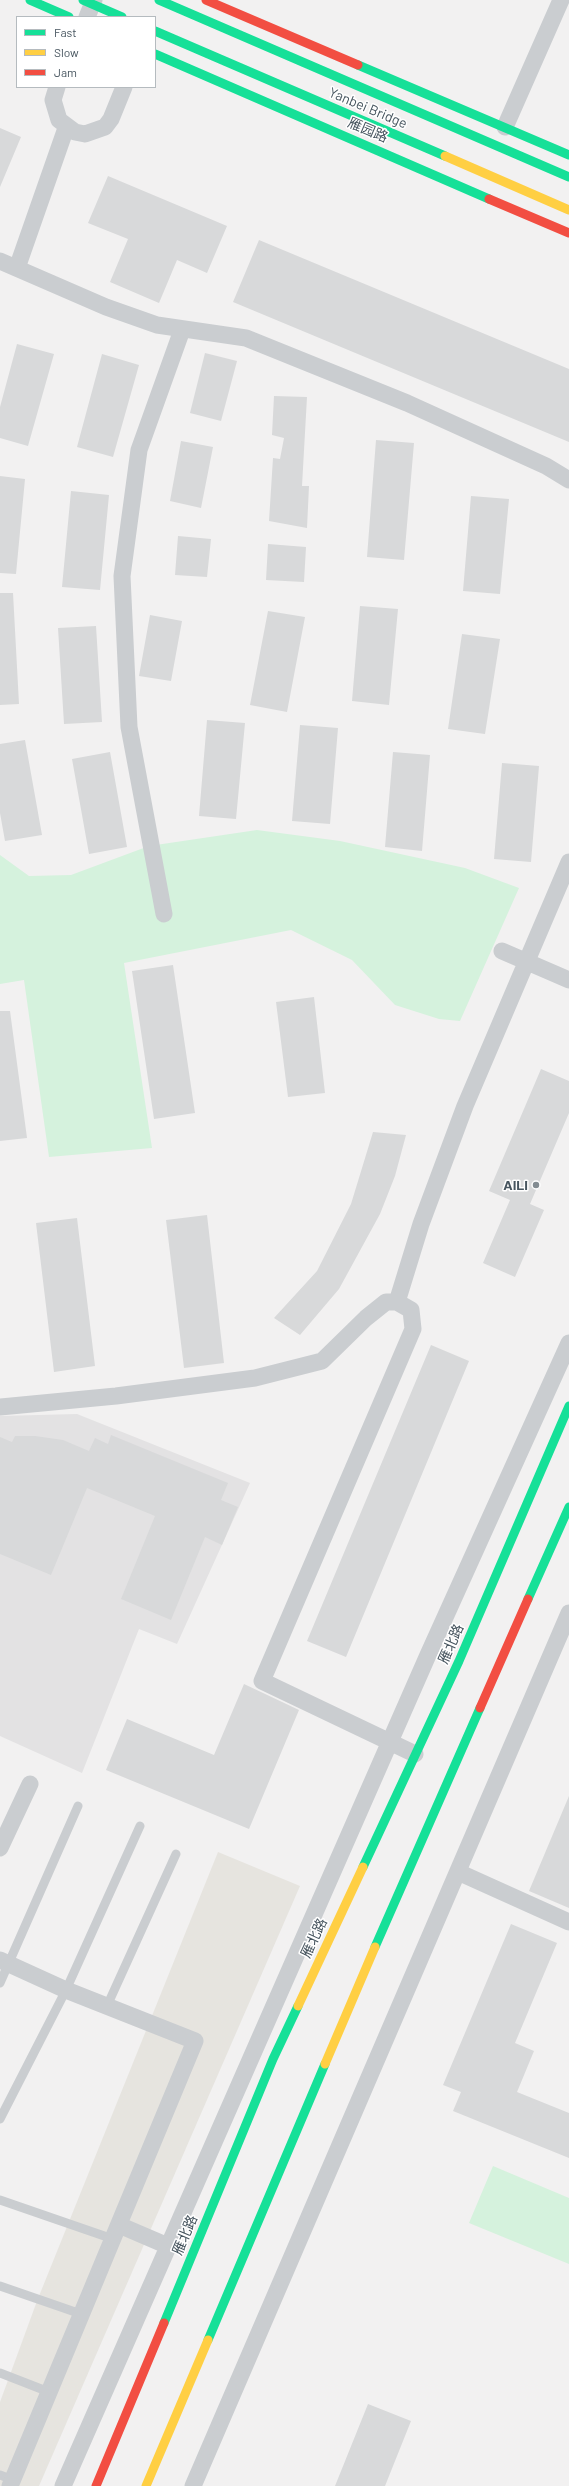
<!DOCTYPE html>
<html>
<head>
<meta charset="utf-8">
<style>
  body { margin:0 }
  #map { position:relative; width:569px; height:2486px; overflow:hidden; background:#f2f1f1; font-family:Barlow,sans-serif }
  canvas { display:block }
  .legend { position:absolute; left:16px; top:16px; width:140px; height:72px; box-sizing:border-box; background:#fff; border:1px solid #b5bbbf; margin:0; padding:5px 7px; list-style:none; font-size:12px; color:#47555f }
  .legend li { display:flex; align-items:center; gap:8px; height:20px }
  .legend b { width:20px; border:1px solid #b5bbbf }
</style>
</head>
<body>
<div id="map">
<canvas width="569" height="2486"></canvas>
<ul class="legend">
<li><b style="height:5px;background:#16e098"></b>Fast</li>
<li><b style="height:5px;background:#ffcf43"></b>Slow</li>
<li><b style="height:5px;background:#f24e42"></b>Jam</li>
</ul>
</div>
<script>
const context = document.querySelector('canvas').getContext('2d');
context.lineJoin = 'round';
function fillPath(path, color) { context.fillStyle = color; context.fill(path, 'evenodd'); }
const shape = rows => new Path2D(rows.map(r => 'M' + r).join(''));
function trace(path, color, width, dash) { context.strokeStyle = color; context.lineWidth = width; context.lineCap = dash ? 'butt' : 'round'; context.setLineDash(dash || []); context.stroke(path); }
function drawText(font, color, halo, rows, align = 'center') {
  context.font = font + ' Barlow,"Noto Sans SC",sans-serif'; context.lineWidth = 3; context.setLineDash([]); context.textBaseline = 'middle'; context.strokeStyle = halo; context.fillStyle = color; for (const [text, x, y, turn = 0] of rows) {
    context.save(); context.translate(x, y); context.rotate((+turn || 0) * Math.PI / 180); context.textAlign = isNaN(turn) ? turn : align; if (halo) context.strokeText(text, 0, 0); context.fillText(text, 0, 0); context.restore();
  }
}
fillPath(shape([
  [218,1852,300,1886,39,2486,0,2486,0,2402,37,2301]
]), '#e6e4df');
fillPath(shape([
  [77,1414,250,1483,177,1644,139,1629,82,1773,0,1736,0,1416]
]), '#e3e2e3');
fillPath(shape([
  [257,830,340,841,465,868,519,888,460,1021,439,1019,395,1005,352,960,291,930,124,963,152,1148,49,1157,24,980,0,984,0,855,29,876,71,875,149,846],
  [493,2166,569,2198,569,2264,469,2223]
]), '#d5f2dd');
fillPath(shape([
  [0,128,21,137,0,187],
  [108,176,227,226,207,273,177,260,159,303,110,282,128,239,88,223],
  [259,240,569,369,569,442,233,302],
  [17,344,54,354,28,446,0,438,0,407],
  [205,353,237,361,221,421,190,413],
  [102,354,139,365,113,457,77,447],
  [274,396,307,397,302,486,309,486,307,528,269,521,273,458,280,459,284,438,272,435],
  [376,440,414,443,404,560,367,557],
  [181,441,213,447,201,508,170,501],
  [0,476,25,479,16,574,0,573],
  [71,491,109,495,100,590,62,587],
  [471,496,509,499,500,594,463,591],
  [178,536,211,539,207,577,175,575],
  [268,544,306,547,304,582,266,580],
  [0,593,13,593,19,704,0,705],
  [360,606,398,609,389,705,352,701],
  [268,611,305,617,287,712,250,705],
  [150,615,182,621,171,681,139,676],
  [96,626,102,722,64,724,58,628],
  [462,634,500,639,485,734,448,729],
  [207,720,245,723,236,819,199,816],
  [300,725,338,728,330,824,292,821],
  [25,740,42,835,5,841,0,813,0,744],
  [110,752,127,847,89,854,72,759],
  [393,752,430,755,422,851,385,847],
  [502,763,539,766,531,862,494,859],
  [173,965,195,1113,154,1119,132,971],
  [314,997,325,1093,288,1097,276,1002],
  [0,1011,10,1011,27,1138,0,1141],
  [541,1069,569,1081,569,1113,530,1204,544,1210,515,1277,483,1263,510,1200,489,1191],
  [373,1132,406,1135,395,1176,380,1214,339,1289,300,1335,274,1318,317,1271,351,1204],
  [207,1215,224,1363,184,1368,166,1220],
  [77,1218,95,1366,54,1372,36,1223],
  [431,1345,469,1361,346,1657,307,1641],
  [111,1435,228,1483,221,1500,238,1507,222,1545,205,1537,171,1620,121,1599,155,1516,87,1488,51,1575,0,1554,0,1437,12,1442,15,1436,35,1436,63,1440,89,1451,95,1438,108,1444],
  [244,1684,299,1710,249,1829,106,1770,127,1719,214,1755],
  [569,1796,569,1908,529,1891],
  [511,1924,557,1943,515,2043,534,2051,517,2092,569,2113,569,2158,453,2111,461,2092,443,2085],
  [368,2404,411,2421,385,2486,335,2486]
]), '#d8d9da');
trace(shape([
  [0,1983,78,1806],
  [107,2006,176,1854],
  [0,2119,66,1990,140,1826],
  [0,2200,113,2239],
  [0,2286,81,2314],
  [0,2373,49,2392],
  [0,2475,13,2480]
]), '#cacdd0', 9);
trace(shape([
  [87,17,94,0],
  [57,87,53,100,59,120,75,132,85,134,105,127,111,119,124,87],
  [505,127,561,0],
  [0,261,106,307,157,325,246,338,407,403,546,466,569,480],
  [17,268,66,128],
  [164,914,129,727,122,576,139,450,182,330],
  [502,951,569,980],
  [397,1302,421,1224,465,1106,569,862],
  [0,1407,116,1396,255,1378,322,1361,366,1318,386,1302,397,1302,411,1310,413,1329,262,1681,415,1754],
  [0,1848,30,1784],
  [458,1872,569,1922],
  [0,1960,66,1990,195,2041,10,2486],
  [119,2225,168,2246],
  [63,2486,428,1655,569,1343],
  [193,2486,569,1613]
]), '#cacdd0', 17);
trace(shape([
  [30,0,69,17],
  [159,0,569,177],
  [155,31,445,156],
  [155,54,489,199],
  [358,65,569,155],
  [528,1599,569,1507],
  [363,1867,459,1661,569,1406],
  [375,1947,480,1708],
  [164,2323,273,2059,298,2006],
  [208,2340,325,2064]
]), '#16e098', 9);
trace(shape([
  [445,156,569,210],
  [298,2006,363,1867],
  [325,2064,375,1947],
  [146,2486,208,2340]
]), '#ffcf43', 9);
trace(shape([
  [206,0,358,65],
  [489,199,569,233],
  [480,1708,528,1599],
  [96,2486,164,2323]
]), '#f24e42', 9);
trace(shape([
  [83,0,122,17]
]), '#16e098', 9);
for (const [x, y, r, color] of [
  [536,1185,4,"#838c92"]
]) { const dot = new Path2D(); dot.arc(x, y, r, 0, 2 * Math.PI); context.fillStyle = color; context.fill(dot); trace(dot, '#fff', 1.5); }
drawText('14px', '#47555f', '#fff', [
  ["Yanbei Bridge",368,108,23],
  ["雁园路",368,130,23],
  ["雁北路",451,1644,-66],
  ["雁北路",314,1938,-65],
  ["雁北路",185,2235,-67]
]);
drawText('bold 14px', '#47555f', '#fff', [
  ["AILI",528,1185]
], 'right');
</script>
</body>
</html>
